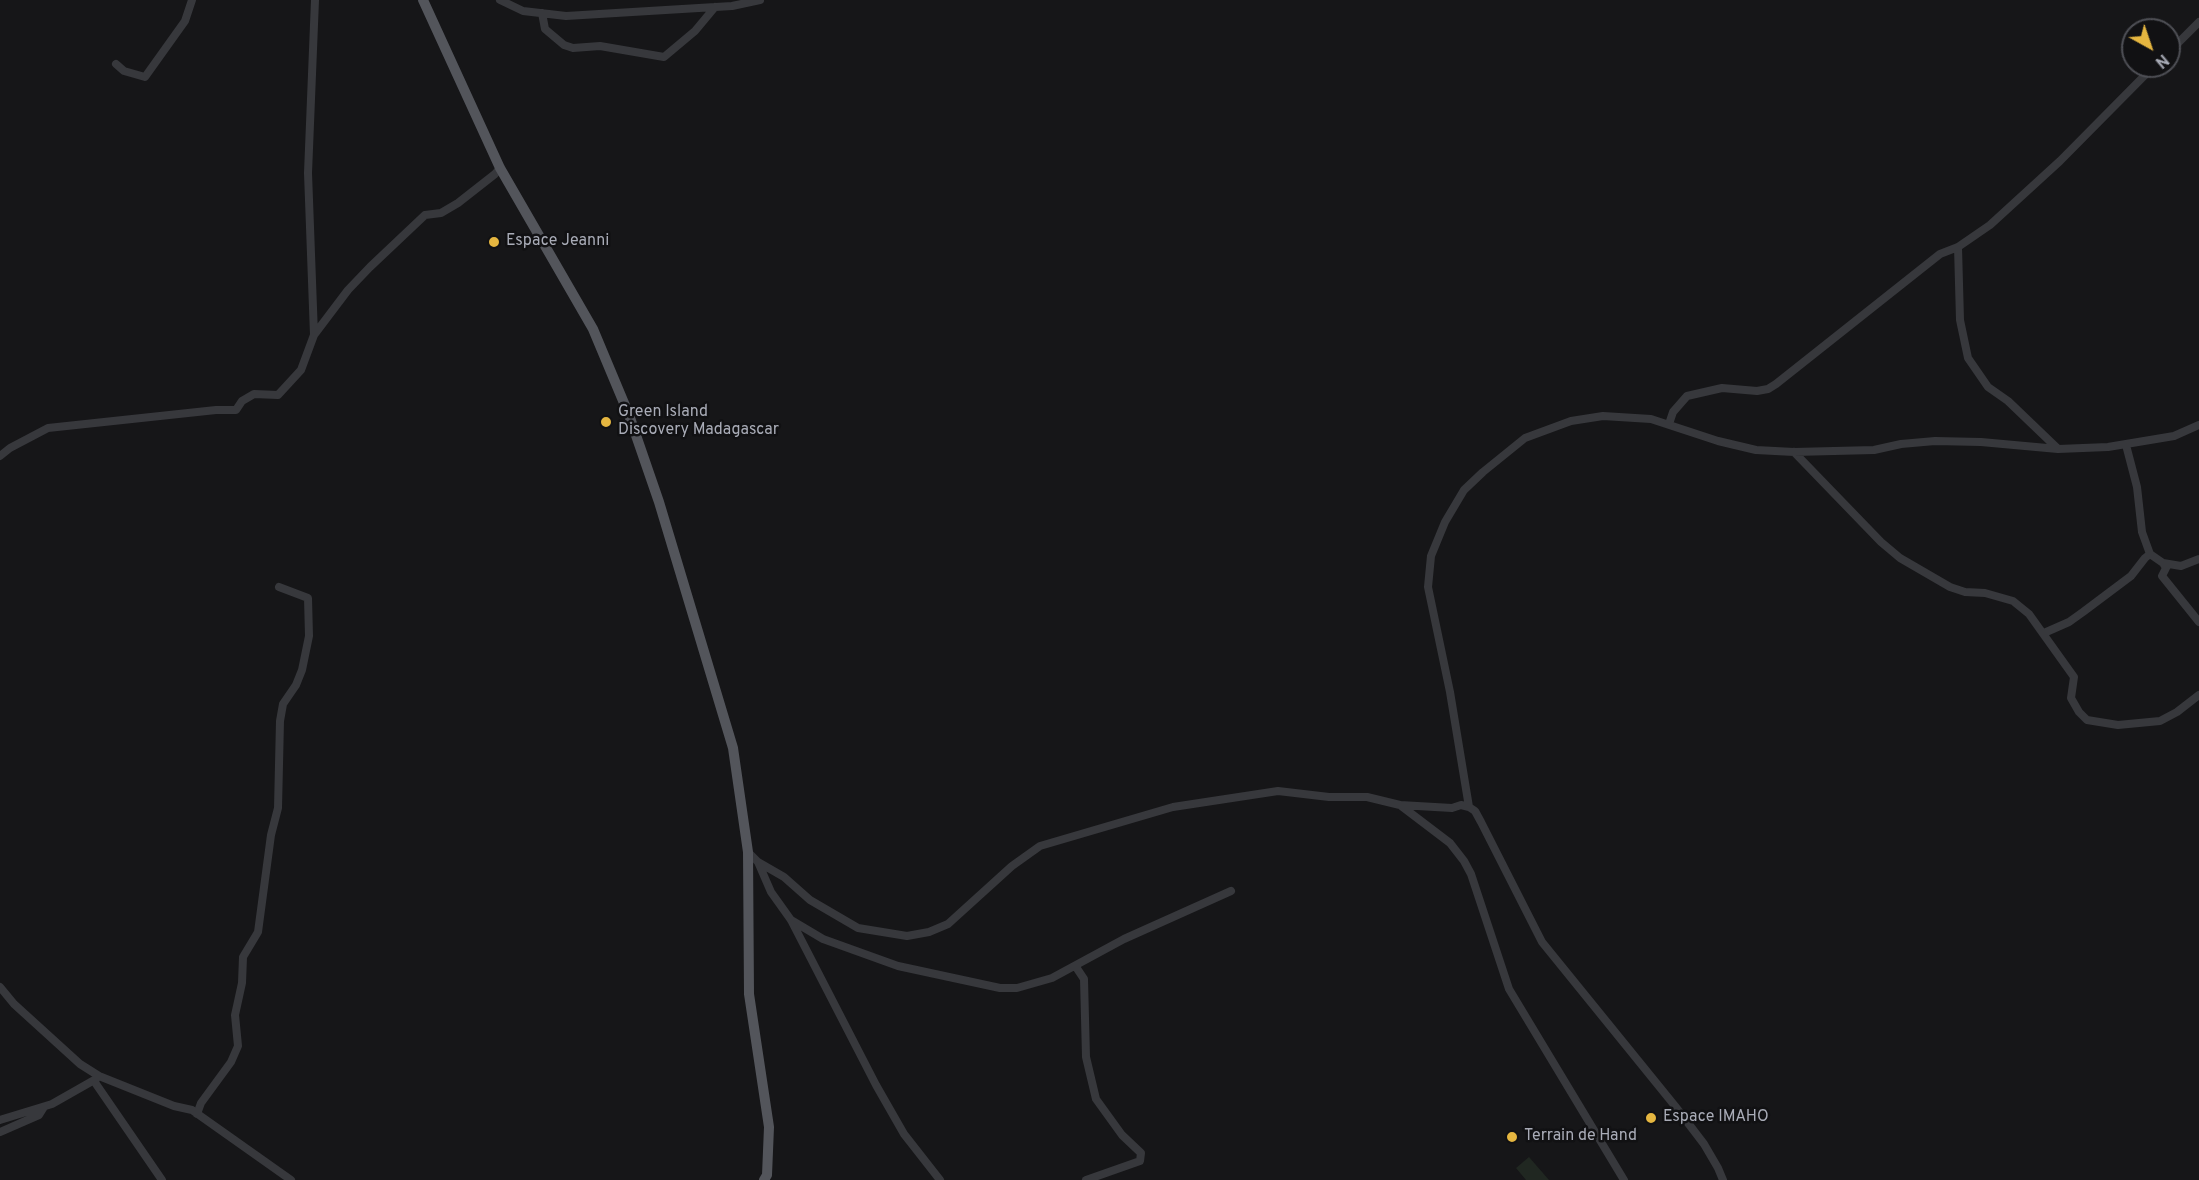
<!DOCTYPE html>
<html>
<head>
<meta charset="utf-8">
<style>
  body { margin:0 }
  #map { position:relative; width:2199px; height:1180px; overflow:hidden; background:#161618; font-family:Overpass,sans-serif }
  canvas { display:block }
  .north { position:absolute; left:2121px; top:18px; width:60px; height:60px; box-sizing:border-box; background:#111113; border:2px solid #4e4f55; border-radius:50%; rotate:140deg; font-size:16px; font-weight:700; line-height:24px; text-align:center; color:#a9acb7 }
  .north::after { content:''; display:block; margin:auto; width:21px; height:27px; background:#e5b640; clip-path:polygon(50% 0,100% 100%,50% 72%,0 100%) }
</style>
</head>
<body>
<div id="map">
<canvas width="2199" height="1180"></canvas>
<div class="north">N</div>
</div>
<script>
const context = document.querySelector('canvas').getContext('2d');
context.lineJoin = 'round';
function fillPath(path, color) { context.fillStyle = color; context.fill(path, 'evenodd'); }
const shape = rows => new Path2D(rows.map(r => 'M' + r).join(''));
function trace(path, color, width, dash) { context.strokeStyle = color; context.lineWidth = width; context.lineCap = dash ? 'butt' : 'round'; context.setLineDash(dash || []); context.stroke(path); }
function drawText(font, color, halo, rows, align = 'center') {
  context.font = font + ' Overpass,sans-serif'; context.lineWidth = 5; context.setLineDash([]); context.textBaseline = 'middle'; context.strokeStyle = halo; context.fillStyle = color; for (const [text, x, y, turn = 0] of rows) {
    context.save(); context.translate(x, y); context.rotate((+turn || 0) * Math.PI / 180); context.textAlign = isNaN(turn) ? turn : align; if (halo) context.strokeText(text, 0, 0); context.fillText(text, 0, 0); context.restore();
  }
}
fillPath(shape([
  [1529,1157,1549,1180,1526,1180,1516,1168]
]), '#202721');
trace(shape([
  [500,0,523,11,566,16,732,6,760,0],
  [542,13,545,29,564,45,573,48,600,46,664,57,695,31,715,7],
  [2169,52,2199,22],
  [116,64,124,71,145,77,185,21,192,0],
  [1958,247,1960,320,1968,358,1988,387,2008,401,2057,448],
  [314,335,348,290,370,267,425,215,441,213,458,203,495,174,500,168],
  [1669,424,1673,412,1687,396,1722,388,1757,391,1768,389,1776,384,1940,254,1958,247,1990,225,2060,161,2154,66],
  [2126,445,2137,487,2142,532,2150,554,2163,563,2181,566,2199,559],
  [1794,452,1881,542,1900,558,1950,587,1965,592,1985,593,2013,601,2029,614,2074,677,2071,698,2079,712,2087,720,2118,725,2160,721,2177,712,2199,695],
  [0,456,10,448,48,428,216,410,236,410,242,401,254,394,278,395,301,370,314,335,308,173,315,0],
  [2163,563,2166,568,2162,576,2199,622],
  [2044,633,2069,622,2083,612,2131,576,2145,558,2150,554],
  [1400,805,1450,843,1464,861,1471,874,1509,989,1624,1180],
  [1469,807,1475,811,1481,822,1542,942,1675,1106,1704,1144,1718,1168,1723,1180],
  [748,852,758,862,784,877,810,900,858,928,907,936,929,932,948,924,1012,866,1040,846,1173,807,1278,791,1329,797,1367,797,1400,805,1452,808,1461,805,1469,807,1450,692,1428,587,1431,556,1445,522,1464,490,1483,472,1525,438,1571,421,1603,416,1651,419,1718,441,1756,450,1794,452,1874,450,1901,444,1935,441,1981,442,2058,449,2108,447,2174,436,2199,425],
  [758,862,771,892,791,920,876,1085,904,1134,940,1180],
  [791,920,823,939,898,966,1000,988,1017,988,1052,978,1124,939,1231,891],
  [1076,967,1084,979,1086,1057,1096,1099,1122,1135,1141,1153,1140,1161,1086,1180],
  [0,987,14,1004,80,1064,99,1076,174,1106,192,1110,291,1180],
  [94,1081,162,1180],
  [197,1114,201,1103,231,1062,238,1046,235,1015,242,983,243,957,258,932,271,835,278,808,280,721,283,704,296,685,302,670,309,636,308,598,279,587],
  [0,1120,52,1104,96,1079],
  [0,1132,39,1115,44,1107]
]), '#37383c', 8);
trace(shape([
  [423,0,500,168,593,329,629,415,659,502,733,748,748,852,749,994,769,1127,767,1175,764,1180]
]), '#53555b', 10);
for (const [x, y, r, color] of [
  [494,242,6,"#e5b640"],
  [606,422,6,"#e5b640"],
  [1651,1118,6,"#e5b640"],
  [1512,1137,6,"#e5b640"]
]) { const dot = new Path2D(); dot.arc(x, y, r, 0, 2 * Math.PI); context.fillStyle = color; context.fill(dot); trace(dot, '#111113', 2); }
drawText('16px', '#a9acb7', '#111113', [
  ["Espace Jeanni",506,242],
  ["Green Island",618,413],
  ["Discovery Madagascar",618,431],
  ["Espace IMAHO",1663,1118],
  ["Terrain de Hand",1524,1137]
], 'left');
</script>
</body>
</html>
